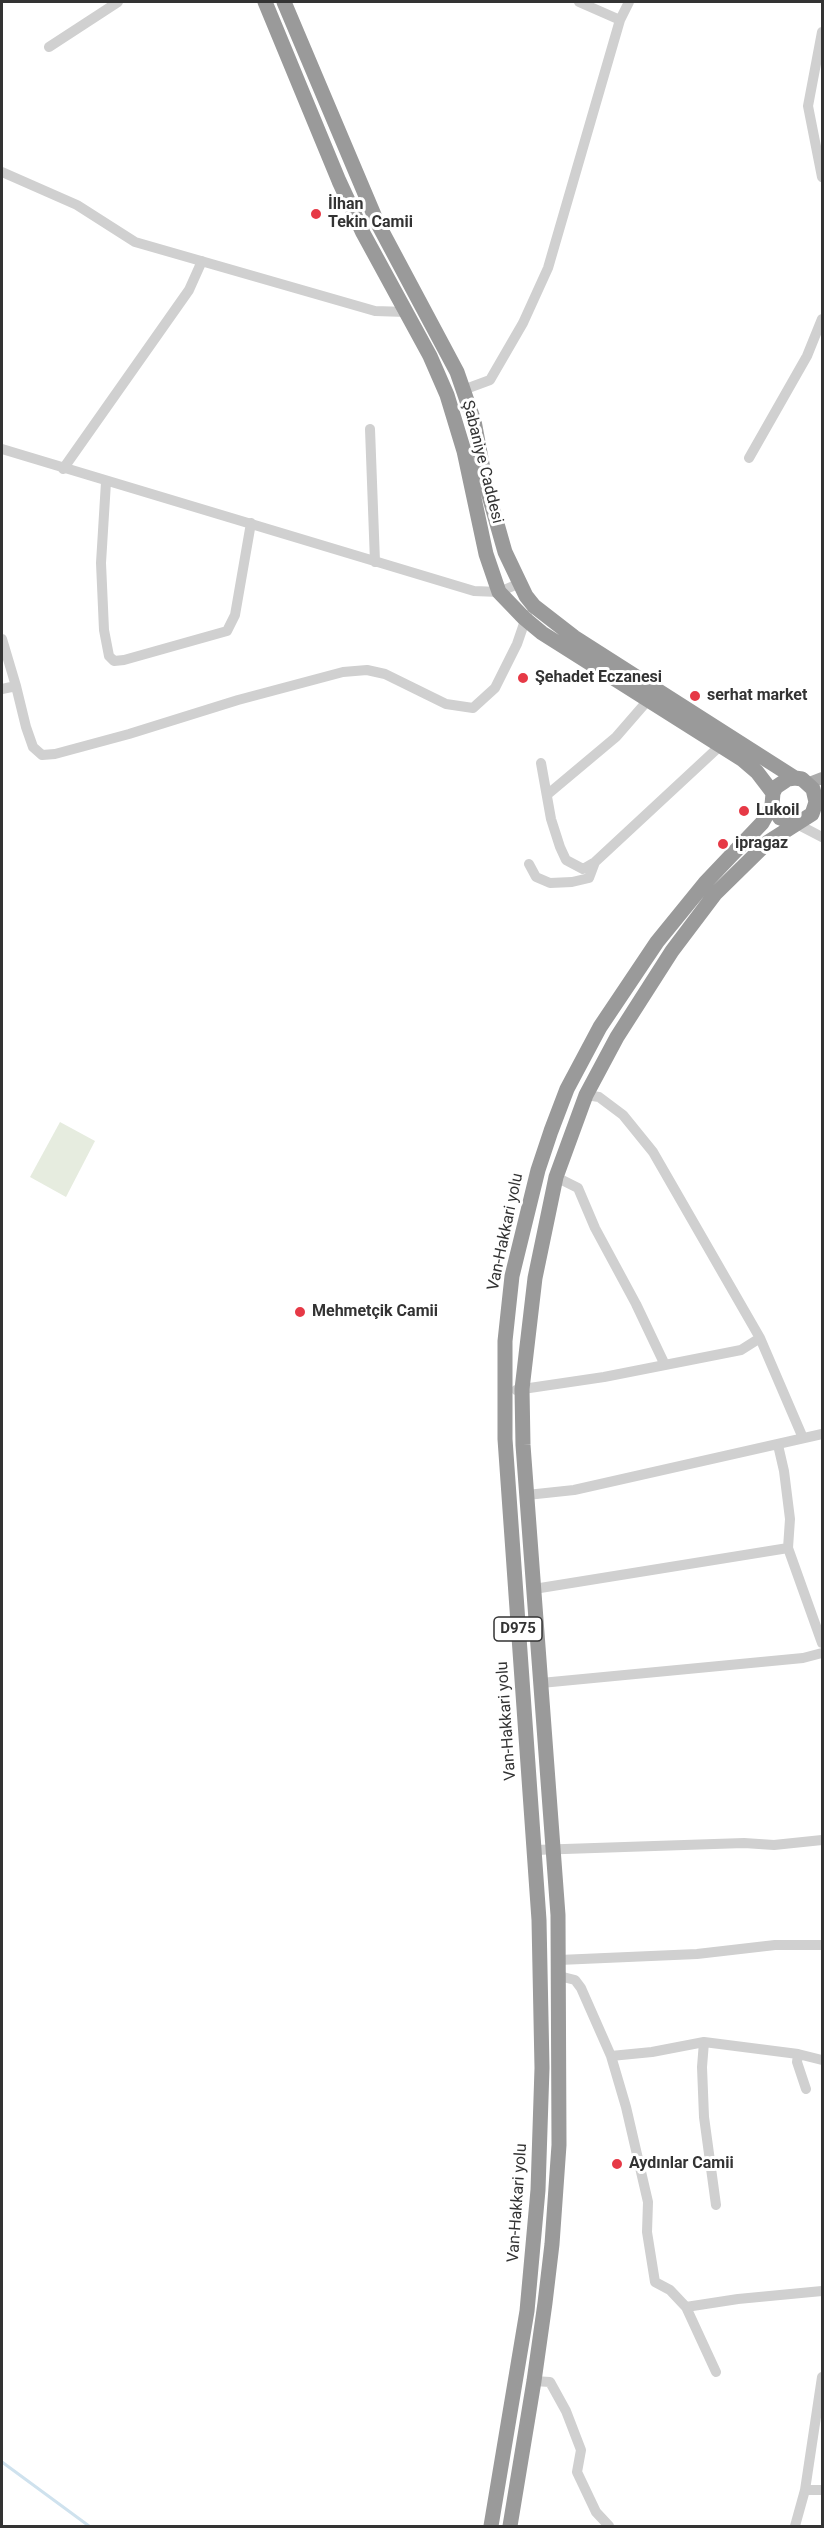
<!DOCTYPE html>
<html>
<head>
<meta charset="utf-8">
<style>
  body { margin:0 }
  #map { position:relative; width:824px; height:2528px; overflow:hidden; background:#fff; font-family:Roboto,sans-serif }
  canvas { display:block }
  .frame { position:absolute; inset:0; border:3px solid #333; pointer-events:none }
</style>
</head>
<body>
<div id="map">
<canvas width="824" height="2528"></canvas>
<div class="frame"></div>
</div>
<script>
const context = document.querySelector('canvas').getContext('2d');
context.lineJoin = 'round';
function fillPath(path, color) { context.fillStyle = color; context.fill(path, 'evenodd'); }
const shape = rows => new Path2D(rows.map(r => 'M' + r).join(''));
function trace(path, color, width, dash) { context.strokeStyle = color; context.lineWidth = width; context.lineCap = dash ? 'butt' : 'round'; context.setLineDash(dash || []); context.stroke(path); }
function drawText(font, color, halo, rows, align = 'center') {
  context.font = font + ' Roboto,sans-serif'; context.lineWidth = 6; context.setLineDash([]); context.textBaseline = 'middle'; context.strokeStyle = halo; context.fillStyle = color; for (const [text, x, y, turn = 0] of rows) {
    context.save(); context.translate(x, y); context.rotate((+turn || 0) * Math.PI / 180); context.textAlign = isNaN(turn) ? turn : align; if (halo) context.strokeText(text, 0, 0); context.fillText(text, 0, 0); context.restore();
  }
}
fillPath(shape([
  [60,1122,95,1141,66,1197,30,1177]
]), '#e6ecdf');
trace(shape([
  [2,2462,89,2526]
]), '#cfe2ee', 3);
trace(shape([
  [579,2,620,20],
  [822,32,808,106,822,177],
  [49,47,118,2],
  [2,172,77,205,135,242,375,311,406,312],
  [463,390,490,380,523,323,548,268,620,20,629,2],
  [370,429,375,562],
  [2,449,474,591,499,592,518,584],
  [749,458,807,356,822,319],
  [63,469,189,290,202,261],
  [106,482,101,563,104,630,109,656,114,661,124,660,227,631,235,615,251,523],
  [2,639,16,686,2,689],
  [16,686,26,727,33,747,42,755,55,754,129,734,238,700,343,672,367,670,385,674,446,704,473,708,495,688,517,644,527,615],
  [541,763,551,819,560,847,566,860,583,869,595,862,721,745],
  [548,794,616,737,649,699],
  [795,823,822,837],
  [529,864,536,877,550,883,572,882,589,878,595,862],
  [586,1095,599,1097,623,1115,653,1152,760,1338,803,1438],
  [556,1177,578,1188,595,1228,636,1304,665,1365],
  [516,1390,604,1377,741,1350,760,1338],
  [778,1445,784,1471,790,1519,788,1548,822,1643],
  [527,1495,574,1490,822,1434],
  [534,1589,788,1548],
  [541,1683,803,1658,822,1653],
  [535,1850,744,1843,774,1845,822,1840],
  [559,1960,697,1954,775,1945,822,1945],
  [559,1976,575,1980,581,1988,611,2056,626,2107,648,2202,647,2232,655,2282,670,2290,686,2307,716,2372],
  [704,2042,702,2067,704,2117,716,2205],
  [798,2054,797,2062,806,2089],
  [611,2056,652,2052,704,2042,798,2054,822,2060],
  [686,2307,738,2299,822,2291],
  [534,2381,550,2382,566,2411,581,2450,577,2472,596,2512,609,2526],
  [805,2490,822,2490],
  [795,2526,805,2490,822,2377]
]), '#d0d0d0', 10);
trace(shape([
  [809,783,822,778]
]), '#ababab', 12);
trace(shape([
  [265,2,339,181,363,233,430,356,447,395,464,451,486,554,499,592,524,618,542,633,743,760,757,772,773,793],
  [284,2,377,222,457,372,474,421,486,485,505,552,526,596,534,606,574,637,795,778],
  [491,2526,527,2311,538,2190,542,2068,539,1920,505,1439,505,1341,512,1276,538,1170,551,1131,567,1089,600,1027,657,942,705,883,762,823,772,805],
  [510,2526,534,2381,545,2303,552,2244,559,2145,558,1915,523,1445,522,1389,535,1278,556,1177,586,1095,617,1037,672,951,715,894,768,842,812,814,816,802,813,789,802,779,795,778,788,779,776,787,773,793,772,805,780,818,795,823]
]), '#9a9a9a', 15);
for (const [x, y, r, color] of [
  [316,214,6,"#e63946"],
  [523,678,6,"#e63946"],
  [695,696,6,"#e63946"],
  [744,811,6,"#e63946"],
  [723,844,6,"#e63946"],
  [300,1312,6,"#e63946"],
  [617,2164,6,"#e63946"]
]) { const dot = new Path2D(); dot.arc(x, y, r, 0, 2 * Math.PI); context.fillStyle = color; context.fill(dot); trace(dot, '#fff', 2); }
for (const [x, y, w] of [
  [518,1629,48]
]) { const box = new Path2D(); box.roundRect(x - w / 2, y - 12, w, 24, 4.5); context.fillStyle = '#fff'; context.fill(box); trace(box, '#333', 1.5); }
drawText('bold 15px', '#333', null, [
  ["D975",518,1629]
]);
drawText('bold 16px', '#333', '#fff', [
  ["İlhan",328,205],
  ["Tekin Camii",328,223],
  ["Şehadet Eczanesi",535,678],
  ["serhat market",707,696],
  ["Lukoil",756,811],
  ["ipragaz",735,844],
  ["Mehmetçik Camii",312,1312],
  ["Aydınlar Camii",629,2164]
], 'left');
drawText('16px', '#333', '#fff', [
  ["Şabaniye Caddesi",482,462,76],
  ["Van-Hakkari yolu",506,1232,-78],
  ["Van-Hakkari yolu",507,1721,-94],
  ["Van-Hakkari yolu",518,2203,-86]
]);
</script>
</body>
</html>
